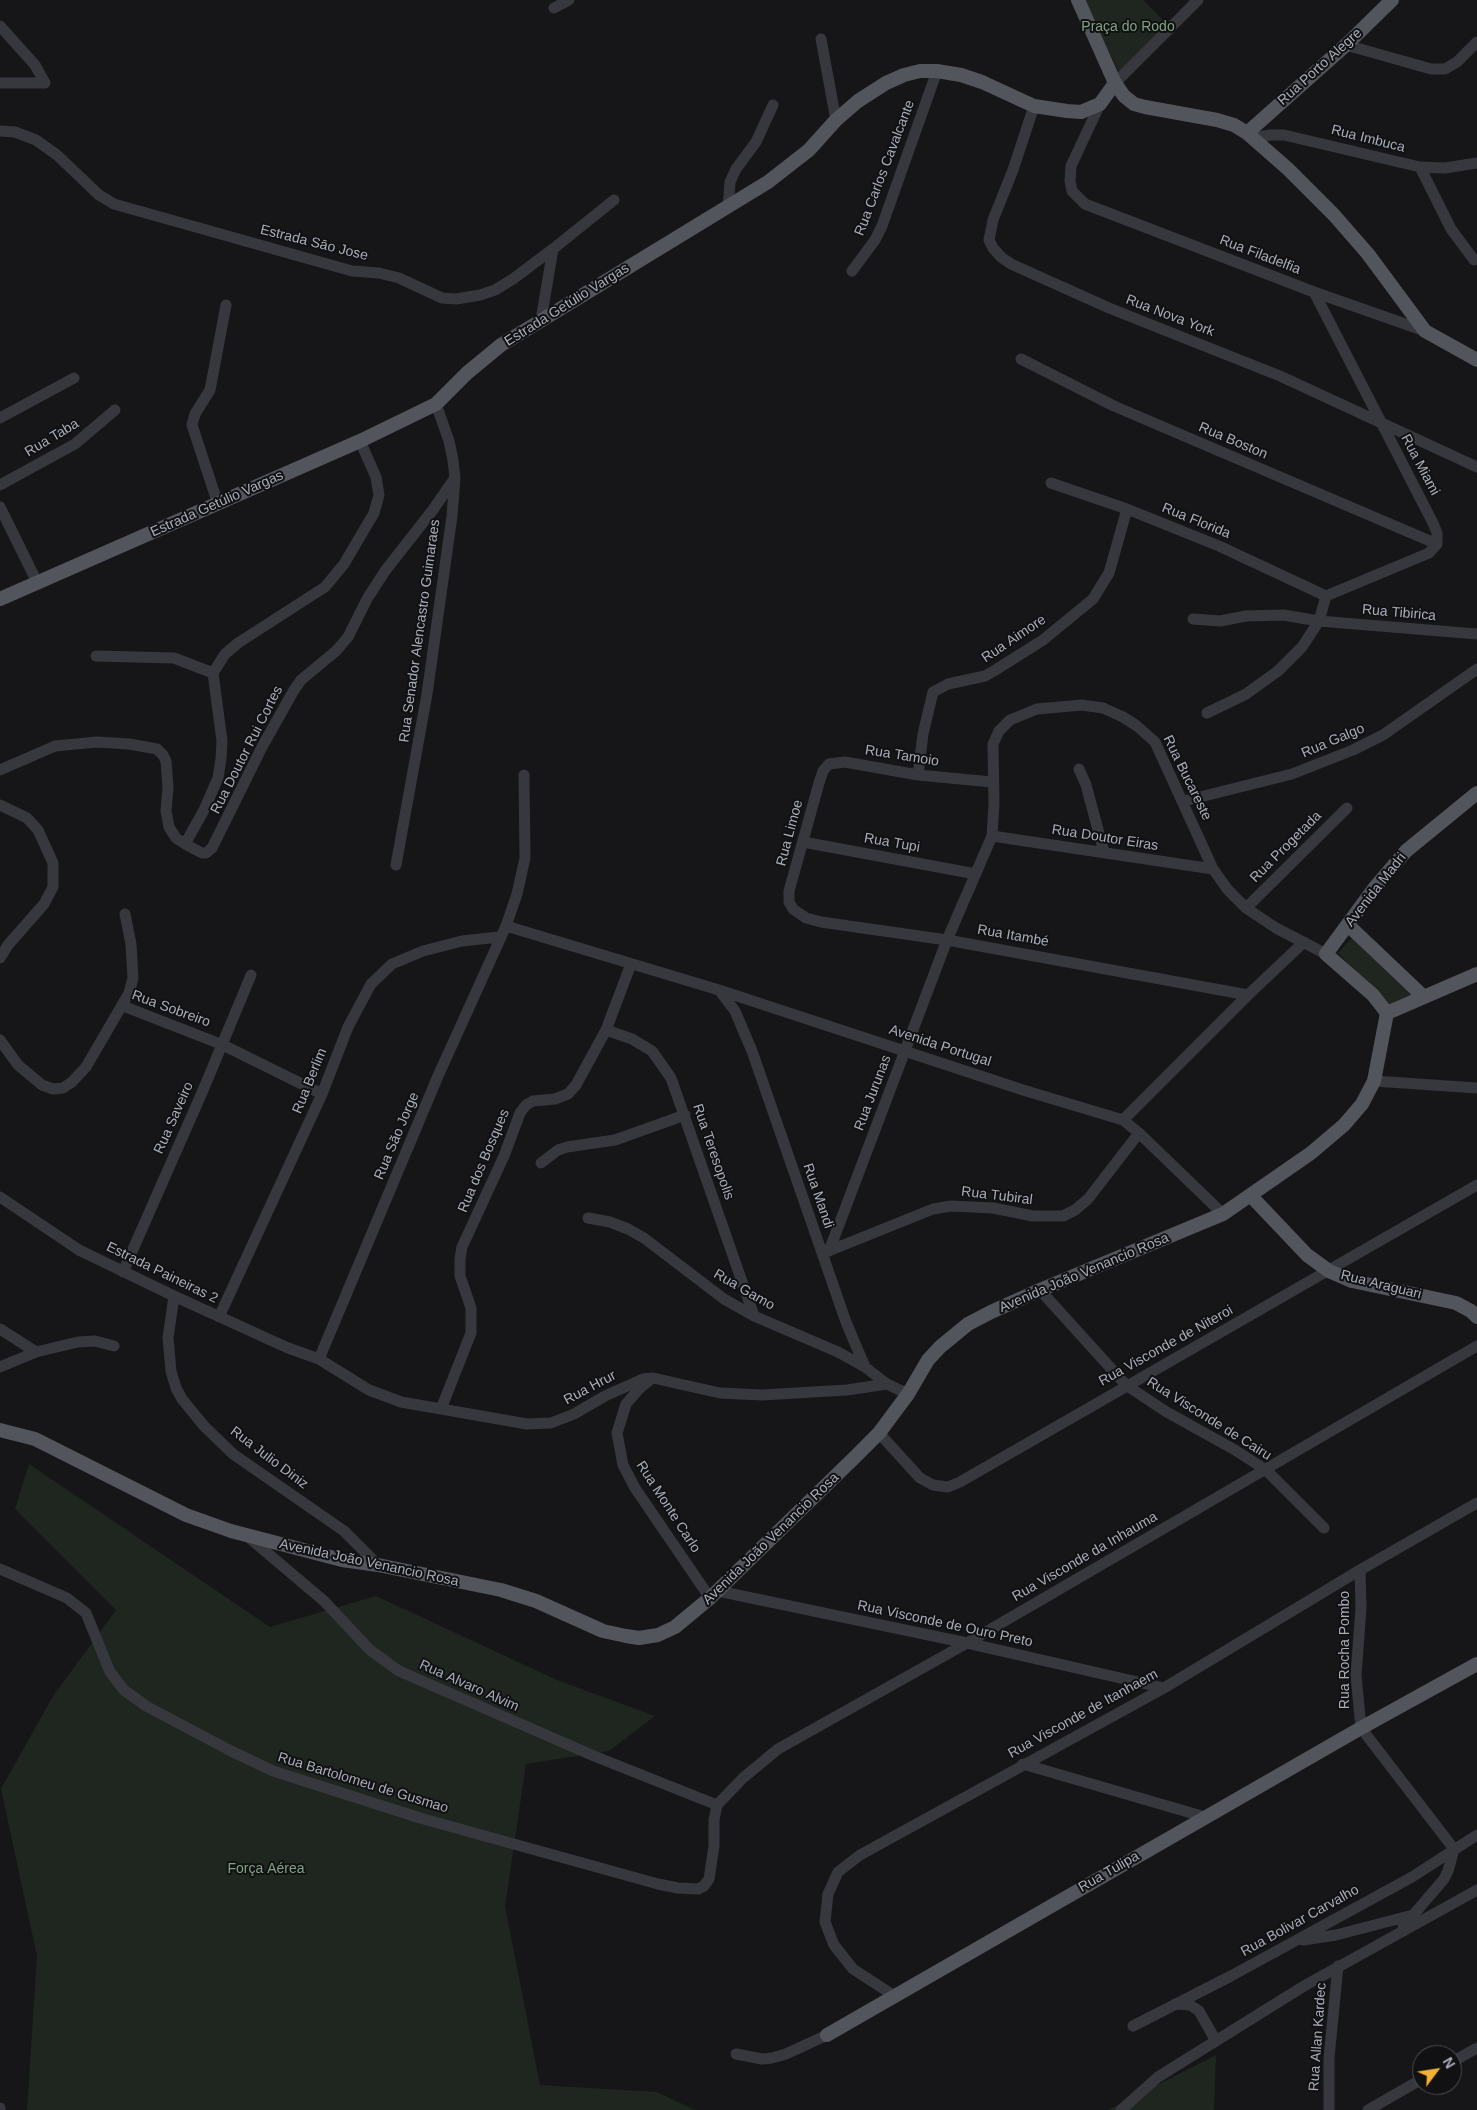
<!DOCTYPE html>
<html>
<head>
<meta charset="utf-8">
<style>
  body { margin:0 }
  #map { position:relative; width:1477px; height:2110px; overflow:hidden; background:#161618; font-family:Helvetica,sans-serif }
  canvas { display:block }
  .north { position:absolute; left:1412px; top:2045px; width:50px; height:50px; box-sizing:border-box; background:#111113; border:1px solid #4d4f55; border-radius:50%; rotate:59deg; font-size:14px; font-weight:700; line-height:20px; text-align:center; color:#a8adb8 }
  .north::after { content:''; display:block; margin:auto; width:18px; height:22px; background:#f2b134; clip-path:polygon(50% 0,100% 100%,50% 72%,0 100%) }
</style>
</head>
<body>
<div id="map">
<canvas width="1477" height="2110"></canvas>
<div class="north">N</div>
</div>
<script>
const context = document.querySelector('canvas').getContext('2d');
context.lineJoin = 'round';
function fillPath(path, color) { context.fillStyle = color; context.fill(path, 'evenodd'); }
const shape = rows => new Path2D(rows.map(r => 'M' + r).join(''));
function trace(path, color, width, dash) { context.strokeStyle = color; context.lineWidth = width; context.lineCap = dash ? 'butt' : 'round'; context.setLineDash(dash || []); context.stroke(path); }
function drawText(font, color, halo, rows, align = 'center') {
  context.font = font + ' Helvetica,sans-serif'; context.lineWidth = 4; context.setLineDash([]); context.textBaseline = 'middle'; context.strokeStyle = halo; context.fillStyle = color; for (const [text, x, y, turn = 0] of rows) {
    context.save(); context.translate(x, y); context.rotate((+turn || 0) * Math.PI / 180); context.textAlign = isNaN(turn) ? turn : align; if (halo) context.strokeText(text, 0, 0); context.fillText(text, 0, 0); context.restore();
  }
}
fillPath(shape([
  [1084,0,1143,0,1168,25,1119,72],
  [1354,936,1414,995,1387,1006,1338,953],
  [29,1464,270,1627,376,1596,557,1680,655,1716,609,1751,526,1764,505,1906,540,2085,657,2092,695,2110,27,2110,37,1956,1,1789,53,1696,116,1610,15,1509],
  [1216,2055,1214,2110,1108,2110]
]), '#1e261f');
trace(shape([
  [554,8,569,0],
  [0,26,35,65,45,83,0,83],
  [821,39,836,120],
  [1346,45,1431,69,1445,69,1457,62,1477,42],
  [1115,83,1198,0],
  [1100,104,1071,166,1070,181,1072,191,1085,204,1314,292,1425,331],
  [1034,106,1013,170,993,220,989,240,993,248,1001,257,1011,264,1109,308,1280,376,1477,467],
  [0,131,15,132,36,140,57,155,99,195,114,204,352,271,379,273,399,278,442,298,456,299,480,295,495,290,513,279,553,249,614,200],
  [1252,138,1270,135,1284,135,1420,167,1445,168,1477,163],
  [1420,167,1451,229,1474,260],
  [728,208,730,182,736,169,756,142,773,105],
  [852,271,875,240,882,226,937,71],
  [1314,292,1433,523,1437,533,1437,544,1429,553,1326,596],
  [541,320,553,249],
  [1021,359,1114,406,1437,544],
  [0,418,74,378],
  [1051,483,1127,509,1219,546,1326,596],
  [0,485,75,444,115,410],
  [218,504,192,425,195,414,210,390,226,305],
  [0,507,37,582],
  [1193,619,1220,621,1246,616,1283,615,1319,621,1477,634],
  [96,656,174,658,213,673],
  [1207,713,1246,694,1278,671,1302,647,1319,621,1326,596],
  [1079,769,1086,785,1104,852],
  [0,770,55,746,97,742,129,744,157,749,163,755,166,761,168,787,166,811,169,827,176,838,185,844,204,810,218,778,221,759,222,741,213,673,225,654,238,643,325,587,344,564,374,513,379,495,376,477,360,441],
  [918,775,923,734,933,692,948,684,985,676,997,669,1043,640,1093,599,1109,573,1127,509],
  [992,782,918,775,845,762,829,764,823,771,819,783,789,891,789,902,793,909,806,918,821,922,947,940,1248,995],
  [1184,801,1292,774,1353,750,1383,735,1477,669],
  [0,805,27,818,38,830,53,863,53,887,44,904,8,945,0,958],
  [992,836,1213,869],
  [803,842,976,874],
  [185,844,202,853,206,853,212,848,262,747,294,690,301,680,336,651,348,637,367,599,385,571,432,511,455,478],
  [396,865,427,694,452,516,455,478,453,460,449,441,436,404],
  [1246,908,1347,808],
  [506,926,719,990,1023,1090,1123,1120,1139,1133,1223,1214],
  [719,990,735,1011,752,1051,846,1322,865,1367,887,1384,908,1394],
  [123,1006,223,1045,322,1094],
  [606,1030,632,1039,652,1051,671,1078,754,1316],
  [0,1040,18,1065,42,1085,53,1089,63,1088,72,1082,86,1067,129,993,133,978,131,944,125,914],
  [1374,1081,1477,1088],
  [1123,1120,1248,995,1304,942],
  [541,1163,558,1150,567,1147,615,1140,685,1115],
  [0,1197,79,1250,174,1296,288,1348,319,1359,369,1390,401,1402,527,1424,551,1423,574,1414,605,1396,643,1379,653,1378,720,1393,762,1395,847,1390,887,1384],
  [588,1218,610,1222,628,1229,644,1238,724,1299,754,1316,838,1352,865,1367],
  [829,1251,947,940,992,836,994,804,993,744,999,731,1010,720,1037,709,1082,705,1103,708,1123,717,1137,726,1155,742,1213,869,1228,890,1246,908,1276,928,1326,954],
  [826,1252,933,1209,951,1206,993,1208,1033,1216,1063,1216,1075,1210,1088,1199,1139,1133],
  [123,1272,204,1088,251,975],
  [1040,1290,1126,1385,1165,1411,1235,1450,1266,1470,1324,1528],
  [174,1296,168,1338,171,1371,176,1388,182,1399,204,1426,233,1454,344,1531,378,1565],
  [219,1317,322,1094,348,1027,371,984,392,964,423,951,462,941,499,937],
  [0,1329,36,1352],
  [319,1359,438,1076,506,926,517,894,525,858,524,775],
  [0,1367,36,1352,78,1342,95,1341,114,1346],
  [651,1379,639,1389,626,1404,617,1433,623,1465,635,1488,710,1598],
  [441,1409,471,1333,471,1308,460,1276,460,1259,462,1247,504,1156,520,1113,526,1105,533,1101,555,1099,568,1094,576,1085,606,1030,631,964],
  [879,1433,920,1478,933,1485,948,1487,960,1482,1477,1185],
  [246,1535,324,1601,370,1650,399,1671,594,1756,717,1805],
  [0,1569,67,1598,86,1613,110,1672,124,1690,146,1706,231,1751,273,1771,420,1818,658,1884,678,1888,698,1889,704,1886,709,1879,714,1846,714,1820,717,1805,743,1778,778,1749,967,1643,1477,1346],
  [1360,1570,1361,1608,1356,1675,1361,1728,1454,1849,1448,1871,1444,1879,1403,1927],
  [718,1591,967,1643,1164,1688],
  [1023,1764,1205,1817],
  [1303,1940,1336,1935,1413,1915],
  [893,1995,853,1969,834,1945,825,1922,828,1894,838,1872,860,1855,1164,1688,1360,1570,1477,1503],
  [1175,2004,1190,2005,1199,2011,1216,2041],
  [1133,2026,1231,1976,1412,1877,1477,1835],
  [736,2054,762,2059,772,2058,786,2054,827,2035],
  [1452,2062,1477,2048],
  [0,2108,0,2110],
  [1121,2110,1158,2077,1304,1986,1477,1890],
  [1329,2110,1329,2058,1338,1966],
  [1368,2110,1422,2079]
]), '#37383d', 11);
trace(shape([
  [1078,0,1115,83,1124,96,1134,104,1145,107,1217,120,1234,125,1247,133,1288,169,1334,215,1368,254,1425,331,1477,360],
  [1247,133,1346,45,1392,0],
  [0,599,360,441,436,404,467,373,501,345,768,182,809,150,836,120,858,101,886,83,904,75,920,71,937,71,961,75,982,82,1034,106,1067,111,1081,112,1100,104,1115,83],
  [1348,925,1424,997],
  [1387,1013,1373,995,1326,954,1376,886,1406,851,1477,793],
  [1387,1013,1477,974],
  [1251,1196,1307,1255,1329,1271,1352,1281,1456,1303,1471,1311,1477,1317],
  [0,1430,35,1439,186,1515,231,1531,342,1560,378,1565,501,1590,536,1601,603,1631,626,1636,639,1638,658,1635,675,1627,710,1598,854,1458,879,1433,908,1394,928,1360,940,1347,968,1324,991,1312,1040,1290,1223,1214,1311,1153,1344,1125,1362,1104,1374,1081,1387,1013],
  [827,2035,1361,1728,1477,1664]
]), '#53555c', 14);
drawText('14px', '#7fa381', '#111113', [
  ["Praça do Rodo",1128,27],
  ["Força Aérea",266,1869]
]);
drawText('14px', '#a8adb8', '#111113', [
  ["Rua Porto Alegre",1320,67,-42],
  ["Rua Imbuca",1368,139,14],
  ["Rua Carlos Cavalcante",885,168,-69],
  ["Estrada Sāo Jose",314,243,14],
  ["Rua Filadelfia",1260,255,21],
  ["Estrada Getúlio Vargas",567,305,-32],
  ["Rua Nova York",1170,316,21],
  ["Rua Taba",52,438,-31],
  ["Rua Boston",1233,441,23],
  ["Rua Miami",1420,465,62],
  ["Estrada Getúlio Vargas",217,504,-24],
  ["Rua Florida",1196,521,22],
  ["Rua Tibirica",1399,613,5],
  ["Rua Senador Alencastro Guimaraes",420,631,-82],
  ["Rua Aimore",1014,639,-34],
  ["Rua Galgo",1333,741,-23],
  ["Rua Doutor Rui Cortes",247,750,-63],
  ["Rua Tamoio",902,756,9],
  ["Rua Bucareste",1187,778,64],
  ["Rua Limoe",790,833,-75],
  ["Rua Doutor Eiras",1105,838,9],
  ["Rua Tupi",892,843,10],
  ["Rua Progetada",1286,847,-45],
  ["Avenida Madri",1376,890,-52],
  ["Rua Itambé",1013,936,10],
  ["Rua Sobreiro",171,1009,20],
  ["Avenida Portugal",940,1046,18],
  ["Rua Berlim",310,1081,-68],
  ["Rua Jurunas",873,1093,-69],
  ["Rua Saveiro",174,1118,-66],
  ["Rua São Jorge",397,1136,-67],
  ["Rua Teresopolis",713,1152,71],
  ["Rua dos Bosques",484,1161,-67],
  ["Rua Mandi",818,1196,71],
  ["Rua Tubiral",997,1196,7],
  ["Estrada Paineiras 2",162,1273,26],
  ["Avenida João Venancio Rosa",1084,1273,-23],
  ["Rua Araguari",1381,1285,14],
  ["Rua Gamo",744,1290,30],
  ["Rua Visconde de Niteroi",1166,1346,-29],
  ["Rua Hrur",590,1388,-28],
  ["Rua Visconde de Cairu",1209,1419,32],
  ["Rua Julio Diniz",269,1458,37],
  ["Rua Monte Carlo",668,1507,57],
  ["Avenida João Venancio Rosa",771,1539,-44],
  ["Rua Visconde da Inhauma",1085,1557,-30],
  ["Avenida João Venancio Rosa",369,1563,12],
  ["Rua Visconde de Ouro Preto",945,1624,12],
  ["Rua Rocha Pombo",1345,1650,-90],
  ["Rua Alvaro Alvim",469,1686,24],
  ["Rua Visconde de Itanhaem",1083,1714,-29],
  ["Rua Bartolomeu de Gusmao",363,1783,17],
  ["Rua Tulipa",1109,1872,-30],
  ["Rua Bolivar Carvalho",1300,1921,-29],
  ["Rua Allan Kardec",1318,2037,-86]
]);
</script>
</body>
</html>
